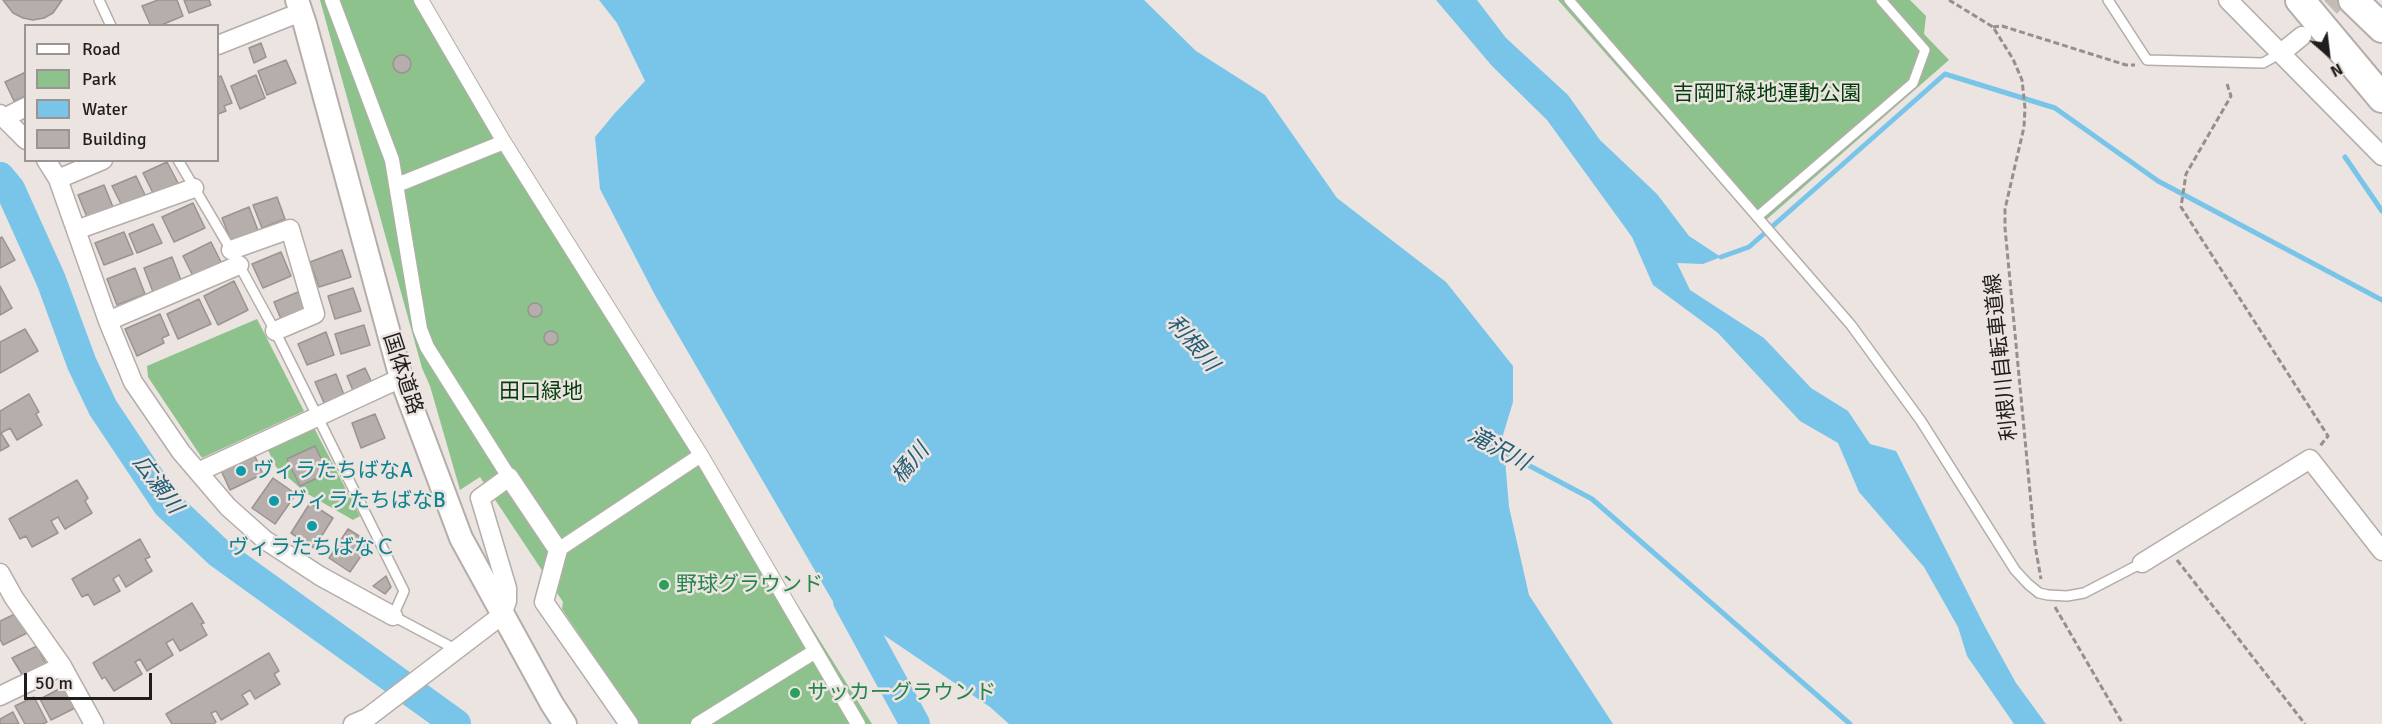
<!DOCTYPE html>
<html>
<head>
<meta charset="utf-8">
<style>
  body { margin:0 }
  #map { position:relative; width:2382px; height:724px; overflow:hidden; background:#ebe4e0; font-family:Signika,sans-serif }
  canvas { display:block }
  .legend { position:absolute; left:24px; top:24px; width:195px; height:138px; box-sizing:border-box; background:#ebe4e0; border:2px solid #9a9592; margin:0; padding:8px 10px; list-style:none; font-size:18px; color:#201e1d }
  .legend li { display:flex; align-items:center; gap:12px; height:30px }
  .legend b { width:30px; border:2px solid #9a9592 }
  .north { position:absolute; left:2298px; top:24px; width:60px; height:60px; -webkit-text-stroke:4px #ebe4e0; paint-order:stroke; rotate:152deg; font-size:16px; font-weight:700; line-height:24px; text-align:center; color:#201e1d }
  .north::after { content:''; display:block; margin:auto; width:21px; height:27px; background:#201e1d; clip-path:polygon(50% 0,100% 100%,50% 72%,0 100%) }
  .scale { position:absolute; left:24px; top:673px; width:128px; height:27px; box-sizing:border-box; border:3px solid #201e1d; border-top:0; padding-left:8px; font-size:18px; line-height:21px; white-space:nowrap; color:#201e1d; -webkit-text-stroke:4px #ebe4e0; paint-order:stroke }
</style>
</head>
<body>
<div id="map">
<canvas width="2382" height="724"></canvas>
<ul class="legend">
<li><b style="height:8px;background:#fff"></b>Road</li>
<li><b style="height:16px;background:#8dc28d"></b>Park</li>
<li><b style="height:16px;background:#79c5ea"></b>Water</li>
<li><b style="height:16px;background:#b6aeab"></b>Building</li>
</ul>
<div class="north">N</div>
<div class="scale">50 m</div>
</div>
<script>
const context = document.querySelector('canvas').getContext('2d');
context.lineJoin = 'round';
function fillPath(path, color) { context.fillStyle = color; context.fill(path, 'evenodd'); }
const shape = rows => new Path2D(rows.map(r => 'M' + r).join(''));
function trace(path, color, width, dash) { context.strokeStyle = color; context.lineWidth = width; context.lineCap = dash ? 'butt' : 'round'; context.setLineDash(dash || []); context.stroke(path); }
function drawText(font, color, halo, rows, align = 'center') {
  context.font = font + ' Signika,"Noto Sans JP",sans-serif'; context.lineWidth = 5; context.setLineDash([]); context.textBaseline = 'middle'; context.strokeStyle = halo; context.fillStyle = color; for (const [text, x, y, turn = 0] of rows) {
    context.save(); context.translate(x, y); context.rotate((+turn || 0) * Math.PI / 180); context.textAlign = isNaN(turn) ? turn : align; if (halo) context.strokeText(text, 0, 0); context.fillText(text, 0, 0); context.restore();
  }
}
fillPath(shape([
  [320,0,420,0,872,724,640,724,562,609,563,602,480,477,460,490,430,386,422,368],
  [1558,0,1910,0,1926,16,1924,34,1949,60,1759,226],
  [257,319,304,411,202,458,148,377,147,366],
  [313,426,360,516,353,520,306,493,276,467,267,448]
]), '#8dc28d');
fillPath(shape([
  [599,0,1144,0,1196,51,1265,95,1337,198,1446,282,1513,366,1513,402,1503,435,1509,507,1529,595,1613,724,1009,724,990,707,832,600,656,297,600,189,595,137,615,113,645,81,617,23],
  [1436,0,1477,0,1506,38,1568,95,1600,140,1657,194,1689,236,1721,257,1703,264,1677,263,1690,290,1764,338,1811,388,1848,411,1870,444,1896,451,1984,625,2016,683,2046,724,2014,724,1967,656,1958,627,1924,567,1859,492,1838,443,1800,421,1718,333,1653,285,1632,237,1547,120,1492,66]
]), '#79c5ea');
trace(shape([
  [2345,157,2382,211],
  [1721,257,1749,247,1945,74,2055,108,2158,181,2382,300],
  [1498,449,1592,499,1850,724]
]), '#79c5ea', 5);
trace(shape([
  [0,177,10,189,51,280,82,364,103,408,167,504,219,553,456,724],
  [856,580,848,601,915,724]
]), '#79c5ea', 30);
const building = shape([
  [3,0,62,0,53,13,44,18,33,20,23,18,13,13,3,0],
  [158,0,177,0,183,16,159,26,151,26,142,6,158,0],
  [184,0,209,0,211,5,189,13,184,0],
  [261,43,266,57,254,63,249,48,261,43],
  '393 64a9 9 0 1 1 18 0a9 9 0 1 1-18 0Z',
  [286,60,296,83,267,95,258,71,286,60],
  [26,72,26,96,14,101,5,82,26,72],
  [256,75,265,98,240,109,231,86,256,75],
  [221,76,232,103,224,106,226,111,218,114,218,77,221,76],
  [167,162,178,183,154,195,143,173,167,162],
  [136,176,146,197,122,206,112,186,136,176],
  [104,185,113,207,87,217,78,195,104,185],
  [277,197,285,219,262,228,253,205,277,197],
  [193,203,205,228,174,242,162,217,193,203],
  [249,207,259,233,232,243,222,218,249,207],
  [153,224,162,243,137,253,129,234,153,224],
  [124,232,133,254,104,265,95,243,124,232],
  [2,237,15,260,0,268,0,238,2,237],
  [211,242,221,262,193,276,183,256,211,242],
  [342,250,351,277,319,287,310,262,342,250],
  [281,252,291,276,263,288,252,264,281,252],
  [172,257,181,280,153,292,144,268,172,257],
  [135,268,145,294,117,305,107,279,135,268],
  [234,281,248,310,218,325,204,296,234,281],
  [0,286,12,308,0,315,0,286],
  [353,288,361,311,335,319,328,296,353,288],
  [298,292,308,313,283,324,274,302,298,292],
  [199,299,211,324,178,339,167,314,199,299],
  '528 310a7 7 0 1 1 14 0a7 7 0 1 1-14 0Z',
  [160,314,169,335,162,338,164,343,137,356,125,329,160,314],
  [364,325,370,345,341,354,335,334,364,325],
  [25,329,38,351,0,373,0,342,25,329],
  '544 338a7 7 0 1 1 14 0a7 7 0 1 1-14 0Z',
  [326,332,334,355,307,365,298,344,326,332],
  [365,368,373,385,354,393,347,376,365,368],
  [336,374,344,395,324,403,315,382,336,374],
  [29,394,39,412,36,414,42,425,17,440,10,428,1,433,9,446,0,451,0,411,29,394],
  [375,414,385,438,361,448,352,423,375,414],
  [315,446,328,473,300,486,287,459,315,446],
  [253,452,263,474,230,490,220,468,253,452],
  [273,478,296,494,275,524,252,508,273,478],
  [77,480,88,498,85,501,92,513,65,529,58,517,51,521,58,533,32,547,26,536,20,539,9,519,77,480],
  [310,503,333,518,314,548,291,533,310,503],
  [348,529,370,543,350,572,329,558,348,529],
  [140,539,150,557,145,559,152,571,126,587,119,575,113,579,120,591,94,605,88,594,82,597,72,579,140,539],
  [386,576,391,587,385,594,373,586,386,576],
  [192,603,204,623,201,624,207,635,180,651,173,639,166,643,173,655,147,671,140,659,135,662,142,674,114,691,105,677,102,679,93,663,192,603],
  [17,613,27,633,3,645,0,639,0,621,17,613],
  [37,646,47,666,23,676,12,658,37,646],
  [269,653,279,671,274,674,280,684,255,699,250,690,242,695,248,704,221,720,216,711,211,713,216,722,213,724,172,724,166,714,269,653],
  [63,687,75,708,51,720,40,699,63,687],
  [34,697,47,722,43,724,25,724,15,706,34,697],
  [13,712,19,724,0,724,0,719,13,712]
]);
fillPath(building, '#b6aeab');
trace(building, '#9a9390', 1.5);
trace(shape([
  [2311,26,2338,0]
]), '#c2bcb9', 18, [18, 9]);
const service = shape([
  [99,0,111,26],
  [1569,0,1851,325,1921,421,2015,570,2028,584,2039,593,2048,595,2067,596,2084,593,2142,563],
  [2108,0,2147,60,2263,63,2281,53],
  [178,160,231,250,275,331,404,591,393,616,457,650],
  [1757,217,1913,83,1925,50,1881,0]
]);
const pedestrian = shape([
  [332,0,392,160,420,329,427,347,509,477],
  [421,0,504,142,701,455,858,724],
  [397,185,504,142],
  [558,550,701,455],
  [698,724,814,652]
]);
const minor = shape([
  [2228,0,2382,156],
  [218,45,301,12],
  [2281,53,2302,36],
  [0,114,26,140],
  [4,118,26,107],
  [46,160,58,179,108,321,133,382,181,452,228,507,265,540,320,576,393,616],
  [58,179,103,160],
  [76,230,194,188],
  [231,250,290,229,315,314,275,331],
  [108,321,239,265],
  [198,472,401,378],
  [2142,563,2310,459,2382,551],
  [0,573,14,598,62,666,94,724],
  [0,696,62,666],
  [353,724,367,718,502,615,507,601,507,588,480,498,509,477,558,550,544,602,629,724]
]);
const tertiary = shape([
  [297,0,305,24,401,378,461,538,552,704,565,724]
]);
const trunk = shape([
  [2300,0,2382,98],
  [2353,0,2382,28]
]);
trace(service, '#b4adaa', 12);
trace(pedestrian, '#b4adaa', 16);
trace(minor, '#b4adaa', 21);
trace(tertiary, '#b4adaa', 26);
trace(trunk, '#b4adaa', 32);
trace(shape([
  [1949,0,1993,27,2013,59,2022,80,2025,108,2024,127,2005,209,2005,228,2035,545,2041,579],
  [1993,27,2002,26,2126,65,2135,65],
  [2227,84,2231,96,2186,174,2181,207,2328,436,2320,446],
  [2177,560,2305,724],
  [2055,607,2123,724]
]), '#95908d', 3, [6, 3]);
trace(service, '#fff', 9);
trace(pedestrian, '#fff', 14);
trace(minor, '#fff', 18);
trace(tertiary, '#fff', 22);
trace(trunk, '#fff', 28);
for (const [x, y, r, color] of [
  [241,471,6,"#0f9aa8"],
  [274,501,6,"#0f9aa8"],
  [312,526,6,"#0f9aa8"],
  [664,585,6,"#2e9e5b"],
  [795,693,6,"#2e9e5b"]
]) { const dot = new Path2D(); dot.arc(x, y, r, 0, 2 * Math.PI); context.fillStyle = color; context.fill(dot); trace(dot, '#ebe4e0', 2); }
drawText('21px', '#023d0b', '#ebe4e0', [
  ["吉岡町緑地運動公園",1767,94],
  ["田口緑地",541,392]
]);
drawText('21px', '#201e1d', '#ebe4e0', [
  ["利根川自転車道線",2002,357,-96],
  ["国体道路",402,374,72]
]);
drawText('21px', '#0d838f', '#ebe4e0', [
  ["ヴィラたちばなA",253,471],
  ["ヴィラたちばなB",286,501],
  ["ヴィラたちばなＣ",312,548,"center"]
], 'left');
drawText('21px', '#27864d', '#ebe4e0', [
  ["野球グラウンド",676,585],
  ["サッカーグラウンド",807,693]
], 'left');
drawText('italic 22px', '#225c76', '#ebe4e0', [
  ["利根川",1192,344,49],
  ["滝沢川",1498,450,28],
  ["橘川",911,464,-50],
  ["広瀬川",157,485,53]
]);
</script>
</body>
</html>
